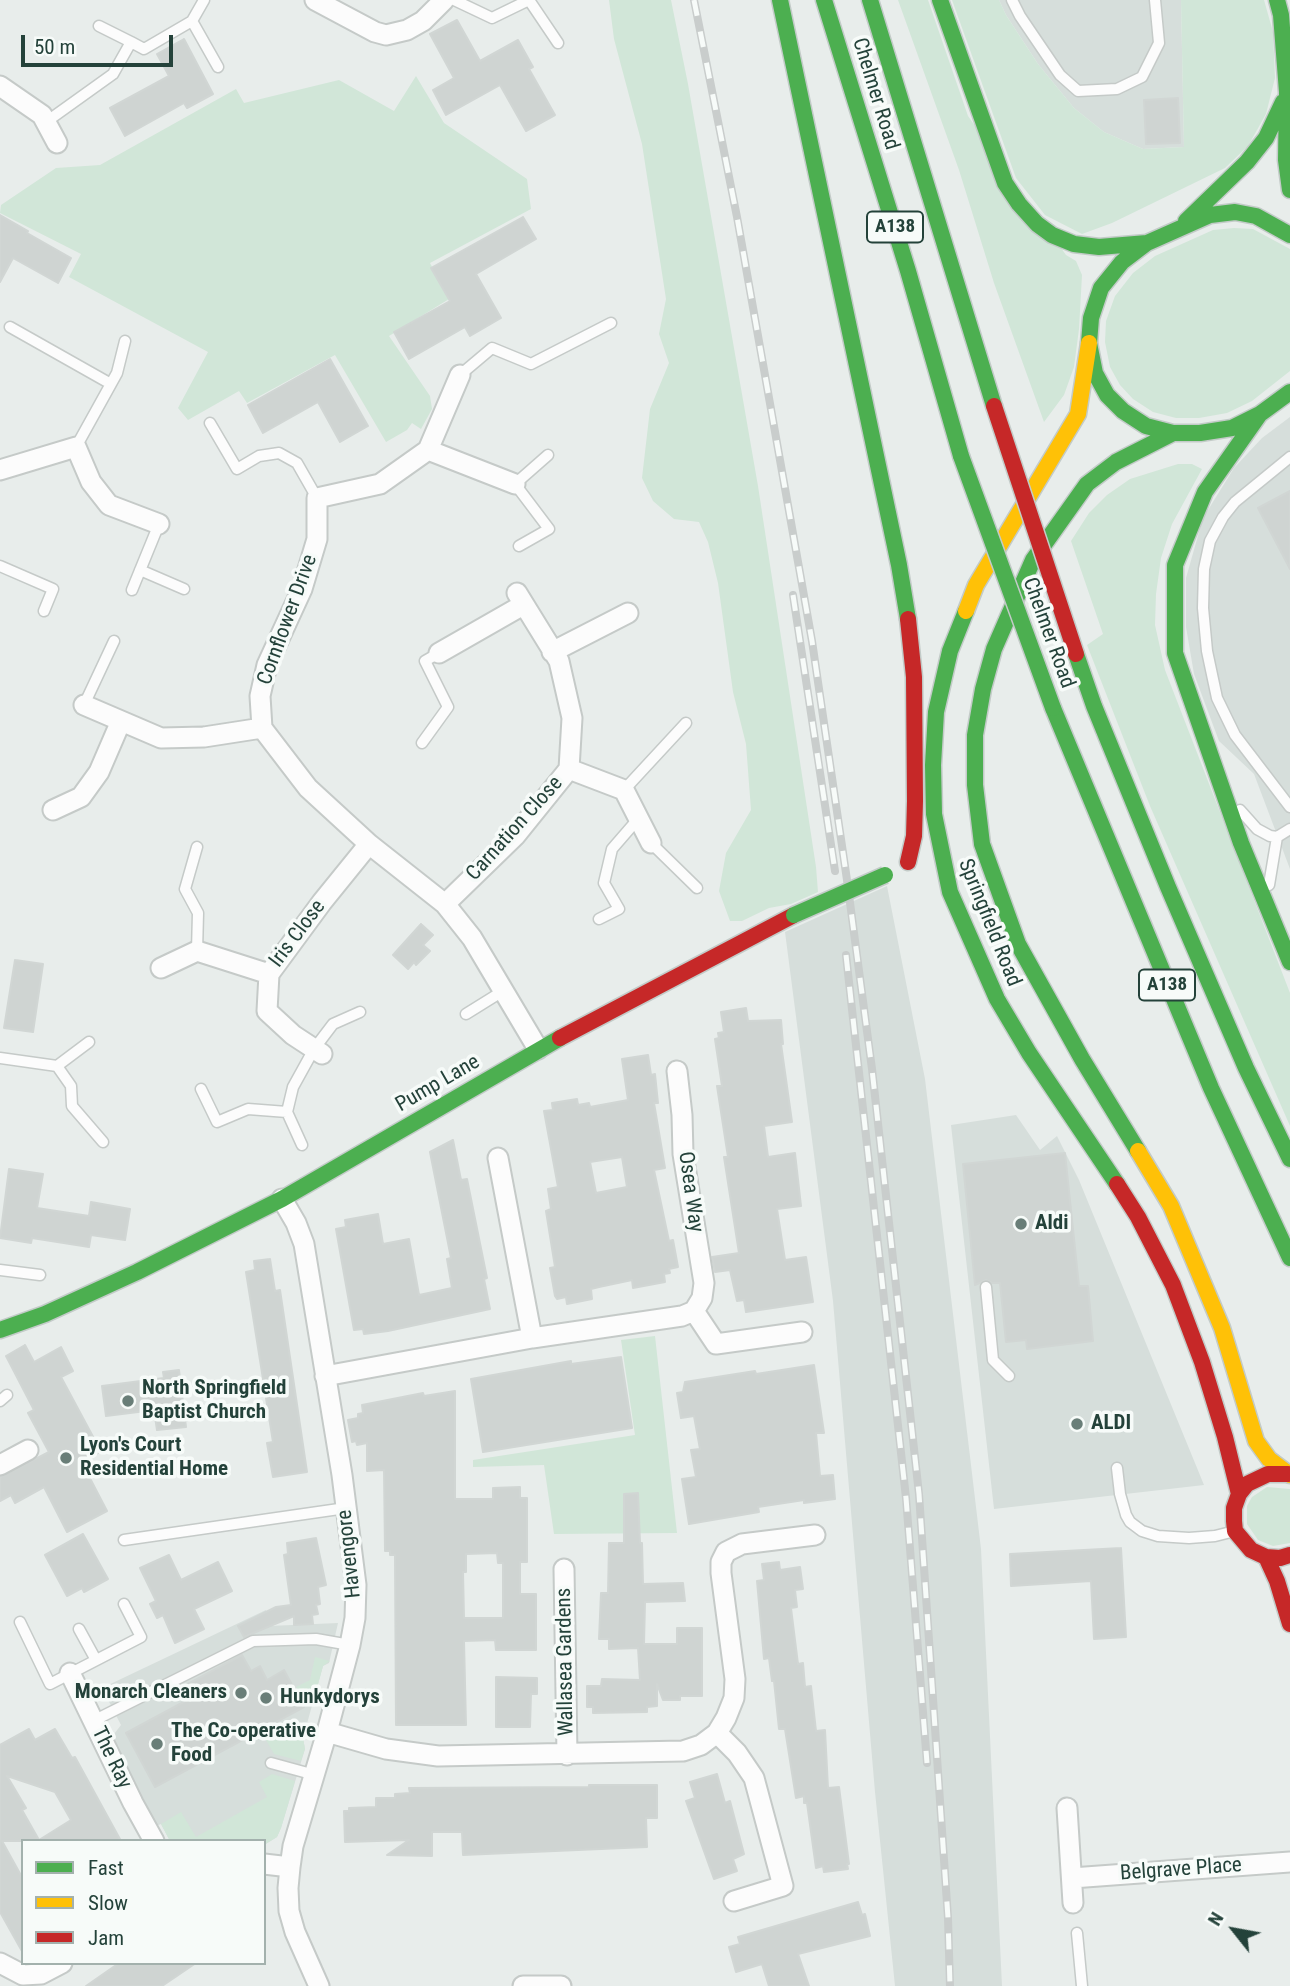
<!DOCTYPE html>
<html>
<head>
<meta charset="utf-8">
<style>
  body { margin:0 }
  #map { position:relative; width:1290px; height:1986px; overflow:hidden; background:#e8edeb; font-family:"Roboto Condensed",sans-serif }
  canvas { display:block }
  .legend { position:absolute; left:21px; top:1839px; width:245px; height:126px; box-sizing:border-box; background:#f7fbf9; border:2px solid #a3b1ad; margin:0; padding:9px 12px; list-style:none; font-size:21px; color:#24423a }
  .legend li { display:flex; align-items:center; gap:14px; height:35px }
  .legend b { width:35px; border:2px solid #a3b1ad }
  .north { position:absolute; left:1199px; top:1895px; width:70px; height:70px; -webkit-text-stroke:5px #f7fbf9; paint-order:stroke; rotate:301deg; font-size:19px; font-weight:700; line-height:28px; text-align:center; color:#24423a }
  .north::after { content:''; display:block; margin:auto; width:24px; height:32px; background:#24423a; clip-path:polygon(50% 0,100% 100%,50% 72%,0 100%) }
  .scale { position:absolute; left:21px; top:35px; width:152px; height:32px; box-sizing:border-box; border:4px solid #24423a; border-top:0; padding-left:9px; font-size:21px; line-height:24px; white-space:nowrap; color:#24423a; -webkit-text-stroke:5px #f7fbf9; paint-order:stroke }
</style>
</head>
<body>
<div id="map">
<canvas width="1290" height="1986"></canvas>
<ul class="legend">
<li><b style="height:9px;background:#4caf50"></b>Fast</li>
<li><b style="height:9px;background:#ffc107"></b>Slow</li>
<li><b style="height:9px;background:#c62828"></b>Jam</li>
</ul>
<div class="north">N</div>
<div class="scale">50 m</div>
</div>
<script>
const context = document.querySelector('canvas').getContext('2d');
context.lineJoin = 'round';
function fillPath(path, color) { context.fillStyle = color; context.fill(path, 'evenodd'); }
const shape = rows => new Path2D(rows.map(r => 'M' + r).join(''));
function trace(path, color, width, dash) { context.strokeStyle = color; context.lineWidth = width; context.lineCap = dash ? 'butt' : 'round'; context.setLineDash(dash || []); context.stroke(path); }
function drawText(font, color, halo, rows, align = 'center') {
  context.font = font + ' "Roboto Condensed",sans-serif'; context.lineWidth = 7; context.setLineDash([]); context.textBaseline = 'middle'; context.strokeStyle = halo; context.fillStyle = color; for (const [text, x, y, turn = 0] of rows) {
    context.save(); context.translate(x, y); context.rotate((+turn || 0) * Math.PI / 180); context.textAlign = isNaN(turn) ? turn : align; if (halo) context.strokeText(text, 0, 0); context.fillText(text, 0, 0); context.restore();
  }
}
fillPath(shape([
  [999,0,1181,0,1184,147,1143,149,1104,132,1074,108,1038,64,1006,15],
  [1290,417,1290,869,1254,774,1219,741,1194,674,1186,627,1186,578,1203,518,1234,468,1262,438],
  [887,886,925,1079,981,1549,1002,1986,895,1986,875,1792,833,1301,785,932],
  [1016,1115,1040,1150,1057,1136,1079,1180,1204,1485,994,1509,951,1125],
  [266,1610,269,1626,338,1623,329,1663,323,1666,303,1738,305,1749,281,1828,277,1837,264,1845,264,1841,170,1841,161,1824,156,1826,112,1746,111,1738,121,1725,102,1688]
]), '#d6dedb');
fillPath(shape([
  [609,0,671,0,688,84,758,486,816,867,818,892,791,904,769,908,742,921,730,921,719,891,726,853,751,810,746,744,733,692,718,583,708,542,699,522,674,519,653,501,642,478,650,409,669,363,659,334,666,299,642,144,614,39],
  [898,0,928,0,968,116,1066,255,1076,261,1082,275,1079,329,1074,367,1064,395,1044,422,994,283,959,170],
  [952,0,999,0,1006,15,1038,64,1074,108,1104,132,1143,149,1184,147,1181,0,1264,0,1273,32,1275,78,1266,114,1248,146,1225,168,1112,223,1082,234,1045,215,1016,178],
  [416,76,444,123,527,179,531,209,430,263,449,299,389,336,430,396,432,409,421,429,412,423,407,430,386,442,335,355,247,403,239,391,188,420,178,408,208,352,69,277,81,254,0,213,1,205,56,168,100,165,236,89,244,103,339,80,394,111],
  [1234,228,1253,229,1290,249,1290,371,1252,401,1227,413,1199,418,1176,418,1153,412,1133,399,1120,385,1110,367,1105,342,1106,321,1115,296,1133,273,1155,256,1213,230],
  [1178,464,1192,464,1202,469,1172,524,1161,558,1156,594,1155,625,1165,670,1290,993,1290,1126,1150,806,1087,645,1103,634,1071,541,1089,513,1107,495,1130,479],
  [655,1336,677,1533,554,1534,544,1465,473,1467,473,1460,635,1435,621,1340],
  [1267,1487,1290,1489,1290,1543,1273,1546,1258,1540,1247,1524,1247,1506,1252,1497],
  [315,1657,330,1661,323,1666,314,1699,305,1704,296,1687,310,1680],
  [298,1724,306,1725,303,1738,305,1749,301,1761,274,1754,266,1740],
  [272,1774,295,1781,281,1828,277,1837,264,1845,264,1841,170,1841,161,1824,181,1812,196,1837,267,1797,259,1782]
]), '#d1e6d8');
const building = shape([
  [457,20,480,61,518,40,533,67,529,69,555,115,526,131,500,85,446,115,433,90,454,78,430,34,457,20],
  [184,39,213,94,187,108,184,103,125,136,110,108,169,76,157,54,184,39],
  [1178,98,1180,143,1146,144,1144,100,1178,98],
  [0,215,28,231,27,233,71,258,58,283,13,258,0,282,0,215],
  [523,217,536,239,476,274,501,318,470,336,465,327,409,359,394,332,450,301,431,268,523,217],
  [330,359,368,426,340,442,318,402,263,433,248,405,330,359],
  [1290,491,1290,569,1258,508,1290,491],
  [421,924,433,935,423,945,430,951,416,965,414,962,408,969,393,955,421,924],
  [15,960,43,964,33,1032,4,1028,15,960],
  [746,1008,748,1021,781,1020,783,1044,781,1044,792,1122,764,1126,768,1157,795,1153,801,1206,777,1209,785,1260,806,1257,813,1302,746,1312,744,1300,737,1301,730,1270,715,1272,712,1257,739,1253,724,1157,728,1157,717,1086,722,1086,715,1039,719,1038,718,1033,724,1032,721,1012,746,1008],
  [648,1055,651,1075,655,1074,658,1103,654,1103,665,1168,654,1170,669,1241,673,1240,678,1267,669,1269,670,1273,664,1274,665,1282,633,1288,632,1280,599,1287,591,1289,592,1299,567,1304,566,1297,557,1299,555,1296,550,1268,555,1267,546,1211,551,1209,548,1189,558,1187,544,1111,553,1110,552,1103,577,1099,578,1105,589,1103,590,1107,628,1100,622,1059,648,1055],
  [622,1157,627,1187,596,1193,590,1162,622,1157],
  [453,1140,461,1180,467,1179,487,1278,484,1279,490,1309,388,1331,364,1334,363,1329,354,1330,336,1229,346,1227,345,1220,378,1214,383,1244,409,1239,419,1295,452,1288,447,1259,451,1258,430,1152,453,1140],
  [1065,1153,1079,1286,1088,1286,1093,1341,1027,1349,1026,1340,1006,1342,1000,1283,992,1283,986,1280,975,1285,963,1164,1065,1153],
  [9,1169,43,1174,37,1208,89,1216,91,1202,130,1209,125,1240,91,1235,89,1247,32,1238,31,1243,0,1238,9,1169],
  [270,1259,275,1291,280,1290,307,1472,273,1477,267,1443,273,1442,246,1272,255,1270,254,1261,270,1259],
  [25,1345,34,1362,61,1347,73,1371,61,1377,98,1446,98,1453,81,1461,107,1511,67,1532,44,1487,15,1503,11,1495,0,1501,0,1477,49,1452,28,1413,34,1410,6,1356,25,1345],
  [621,1357,632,1428,483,1452,471,1379,571,1361,571,1364,621,1357],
  [814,1365,824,1433,816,1433,820,1476,833,1475,835,1499,804,1503,804,1500,758,1507,759,1512,689,1524,682,1479,696,1477,691,1450,700,1449,694,1416,681,1418,677,1393,683,1392,685,1382,755,1371,756,1374,814,1365],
  [179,1370,186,1427,157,1430,154,1410,106,1416,102,1386,164,1378,163,1372,179,1370],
  [455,1391,455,1499,493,1499,493,1488,520,1487,520,1498,527,1498,527,1562,520,1562,520,1594,536,1594,536,1650,496,1650,495,1640,464,1641,466,1725,396,1725,395,1555,390,1555,390,1551,385,1551,384,1470,367,1471,367,1443,357,1445,356,1441,352,1442,348,1420,358,1418,358,1414,363,1413,362,1405,423,1393,424,1396,455,1391],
  [497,1553,498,1563,503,1563,503,1618,464,1618,463,1572,466,1572,466,1554,497,1553],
  [638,1493,640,1543,642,1543,643,1584,683,1583,685,1601,645,1602,644,1644,677,1644,677,1628,702,1628,702,1696,680,1696,680,1700,663,1700,657,1684,657,1706,647,1707,647,1712,593,1713,593,1707,587,1707,587,1686,601,1686,602,1679,640,1680,638,1648,609,1649,609,1639,599,1639,601,1593,608,1593,609,1543,624,1543,624,1494,638,1493],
  [83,1534,108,1579,84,1592,82,1588,67,1596,45,1555,83,1534],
  [316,1538,326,1585,318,1587,320,1604,316,1605,318,1614,312,1615,313,1624,294,1625,294,1616,244,1637,238,1626,276,1607,291,1605,284,1555,288,1554,287,1543,316,1538],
  [1121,1548,1126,1637,1094,1639,1091,1581,1011,1586,1010,1554,1121,1548],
  [169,1555,181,1580,218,1562,232,1591,194,1609,204,1629,175,1643,163,1615,157,1618,150,1604,156,1601,140,1568,169,1555],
  [779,1562,780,1570,800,1567,803,1589,795,1590,797,1607,791,1608,798,1664,803,1663,805,1687,811,1686,816,1731,825,1730,828,1788,839,1787,849,1864,847,1864,848,1869,824,1872,823,1866,816,1868,807,1803,804,1803,804,1796,796,1798,785,1729,779,1729,774,1681,772,1681,769,1658,764,1659,757,1581,764,1580,762,1564,779,1562],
  [242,1655,251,1671,260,1666,267,1680,284,1670,304,1707,155,1787,126,1733,191,1698,184,1686,242,1655],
  [496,1677,537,1678,537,1694,531,1694,530,1727,496,1727,496,1677],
  [29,1729,35,1740,55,1729,72,1758,75,1757,121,1841,2,1841,23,1879,23,1953,0,1912,0,1745,29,1729],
  [7,1776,55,1792,71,1820,39,1840,22,1810,26,1808,7,1776],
  [717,1774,725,1803,730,1801,744,1854,733,1859,737,1871,714,1879,686,1801,695,1798,690,1782,717,1774],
  [589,1785,657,1785,657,1818,646,1818,647,1847,463,1855,462,1832,432,1832,432,1856,387,1855,409,1840,345,1842,344,1811,349,1811,349,1808,376,1807,376,1798,395,1798,395,1794,410,1793,409,1788,589,1787,589,1785],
  [858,1902,862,1915,865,1914,870,1936,798,1954,809,1986,769,1986,762,1964,736,1972,729,1947,740,1944,738,1937,858,1902],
  [119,1963,196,1963,162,1986,86,1986,119,1963]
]);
fillPath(building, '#cfd4d2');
trace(building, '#d1d6d4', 2);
const lane = shape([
  [204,0,192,21,218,67],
  [454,0,492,18,529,0],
  [529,0,558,43],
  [1012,0,1020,16,1060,75,1078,91,1117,89,1142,77,1159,43,1155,0],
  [131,42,144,49,192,21],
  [46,122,113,74,131,42,99,26],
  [10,327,111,384],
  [460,375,492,348,531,364,611,323],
  [210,423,237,469,259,456,279,453,297,463,317,498],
  [76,447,117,373,125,341],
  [1290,457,1235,502,1223,517,1210,541,1204,569,1203,608,1207,651,1217,698,1235,735,1290,807],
  [519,546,549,529,515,484,548,455],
  [0,566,53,589,44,611],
  [140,570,184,589],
  [132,590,159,524],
  [84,705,114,641],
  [422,743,448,707,425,661,439,653],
  [624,790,686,723],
  [1240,810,1257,829,1270,836,1277,837,1290,829],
  [651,843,697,888],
  [197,847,185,889,198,913,197,951],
  [1269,885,1277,837],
  [599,919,619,909,604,883,612,849,638,819],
  [466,1014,503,991],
  [0,1058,57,1066,89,1042],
  [57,1066,71,1086,72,1106,103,1142],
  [201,1089,217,1122,248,1109,287,1112],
  [302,1145,287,1112,293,1087,314,1049,333,1024,360,1012],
  [0,1270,40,1275],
  [986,1287,993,1360,1009,1376],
  [0,1401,7,1395],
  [1117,1468,1120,1494,1126,1515,1130,1522,1142,1531,1158,1536,1189,1538,1215,1536,1235,1531],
  [124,1540,346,1508],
  [20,1622,50,1684,141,1637,124,1604],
  [79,1629,96,1660],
  [93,1721,253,1641,316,1639,350,1645],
  [271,1763,315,1775],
  [1077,1933,1082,1986]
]);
const street = shape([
  [315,0,375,32,386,35,407,30,423,21,444,0],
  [0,86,42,115,57,143],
  [460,375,428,450,380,484,317,498,317,539,302,589,267,665,260,696,262,728,308,788,369,844,445,904,472,938,538,1049],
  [428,450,515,484],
  [0,470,76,447,91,482,109,505,159,524],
  [552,652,628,613],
  [439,653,523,605],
  [84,705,161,738,204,737,262,728],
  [569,769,624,790,651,843],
  [53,810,81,797,99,772,121,721],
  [445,904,515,836,569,769,572,718,559,661,517,593],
  [161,968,197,951,269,974],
  [322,1054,293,1035,267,1011,269,974,322,902,369,844],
  [498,1158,532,1338],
  [282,1199,296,1223,304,1244,342,1475,356,1585,355,1618,350,1645,327,1732,293,1846,290,1867,288,1888,289,1911,295,1932,319,1986],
  [694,1311,716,1344,802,1332],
  [325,1376,532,1338,682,1316,694,1311,702,1298,704,1283,683,1154,682,1115,677,1071],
  [0,1465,28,1450],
  [564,1569,567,1755],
  [70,1673,133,1803,154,1841],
  [327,1732,386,1749,438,1756,683,1751,701,1745,717,1733,726,1718,734,1698,735,1679,721,1573,721,1562,726,1552,742,1544,815,1535],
  [717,1733,737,1753,754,1778,783,1886,734,1901],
  [1067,1808,1073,1903],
  [264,1864,290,1867],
  [1072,1878,1290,1862],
  [0,1963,23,1975,41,1974,62,1963],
  [523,1986,561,1986]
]);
const fast = shape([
  [780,0,899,565,908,619],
  [824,0,908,271,961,456],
  [870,0,994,406],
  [940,0,1005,183,1019,204,1037,224,1052,235,1074,244,1099,247,1147,243],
  [1277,0,1281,15,1287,92,1286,160,1290,190],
  [1186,221,1247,162,1266,138,1283,102],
  [1290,235,1256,216,1235,212,1210,215,1147,243,1122,262,1101,288,1091,318,1089,343,1095,373,1107,395,1123,411,1146,426,1173,433,1200,433,1232,428,1260,414,1290,392],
  [1260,414,1205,492,1175,565,1175,653,1241,843,1290,962],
  [966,611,950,651,936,712,933,765,934,814,950,892,997,999,1029,1053,1117,1184],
  [1076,654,1094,706,1168,887,1246,1068,1290,1159],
  [1053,708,1211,1088,1290,1258],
  [1138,1151,1082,1059,1018,944,982,844,975,785,975,735,983,689,994,649,1033,560,1087,484,1116,462,1173,433],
  [0,1330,45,1314,137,1272,282,1199,560,1038]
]);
const slow = shape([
  [966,611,976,585,1078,414,1089,343],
  [1138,1151,1171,1206,1222,1328,1256,1441,1269,1459,1290,1475]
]);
const jam = shape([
  [908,619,914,677,915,801,914,836,908,862],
  [560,1038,794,915],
  [1117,1184,1138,1217,1173,1285,1202,1362,1225,1437,1239,1494],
  [1288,1474,1268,1474,1247,1484,1239,1494,1234,1508,1234,1521,1235,1531,1251,1550,1266,1557,1280,1558,1290,1555],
  [1266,1557,1277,1581,1290,1624]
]);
trace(lane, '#c5cac8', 13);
trace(street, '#c5cac8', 23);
trace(fast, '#c3cbc8', 19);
trace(slow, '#c3cbc8', 19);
trace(jam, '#c3cbc8', 19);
trace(lane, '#fcfcfc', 10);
trace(street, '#fcfcfc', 19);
trace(fast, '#4caf50', 16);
trace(slow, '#ffc107', 16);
trace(jam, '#c62828', 16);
const rail = shape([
  [694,0,737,217,812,641,847,880,872,1069,919,1494,948,1918,950,1986],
  [793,595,835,871],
  [846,955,906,1498,927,1763]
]);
trace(rail, '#c9cdcc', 8);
trace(rail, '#f7fbf9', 5, [16]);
const fastBridge = shape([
  [961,456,1053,708],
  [794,915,885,875]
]);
const jamBridge = shape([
  [994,406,1076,654]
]);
trace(fastBridge, '#c3cbc8', 19, []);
trace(jamBridge, '#c3cbc8', 19, []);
trace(fastBridge, '#4caf50', 16);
trace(jamBridge, '#c62828', 16);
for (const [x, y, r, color] of [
  [1021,1224,7,"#697e78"],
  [128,1401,7,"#697e78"],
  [1077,1424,7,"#697e78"],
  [66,1458,7,"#697e78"],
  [241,1693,7,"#697e78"],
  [266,1698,7,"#697e78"],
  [157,1744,7,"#697e78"]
]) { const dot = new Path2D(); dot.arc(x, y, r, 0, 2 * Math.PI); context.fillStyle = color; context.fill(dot); trace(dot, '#f7fbf9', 2.5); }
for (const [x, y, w] of [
  [895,227,56],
  [1167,985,56]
]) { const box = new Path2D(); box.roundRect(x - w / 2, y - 15.5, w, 31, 5); context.fillStyle = '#f7fbf9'; context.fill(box); trace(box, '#24423a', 2); }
drawText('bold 19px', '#24423a', null, [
  ["A138",895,227],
  ["A138",1167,985]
]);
drawText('21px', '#24423a', '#f7fbf9', [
  ["Chelmer Road",875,94,73],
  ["Cornflower Drive",288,620,-70],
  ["Chelmer Road",1048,633,70],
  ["Carnation Close",515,829,-48],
  ["Springfield Road",989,923,68],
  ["Iris Close",298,934,-53],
  ["Pump Lane",438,1084,-30],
  ["Osea Way",690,1192,82],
  ["Havengore",350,1554,-96],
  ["Wallasea Gardens",566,1662,-91],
  ["The Ray",111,1758,64],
  ["Belgrave Place",1181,1870,-4]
]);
drawText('bold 21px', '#24423a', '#f7fbf9', [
  ["Aldi",1035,1224],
  ["North Springfield",142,1389],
  ["Baptist Church",142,1413],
  ["ALDI",1091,1424],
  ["Lyon's Court",80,1446],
  ["Residential Home",80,1470],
  ["Monarch Cleaners",227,1693,"right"],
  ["Hunkydorys",280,1698],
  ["The Co-operative",171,1732],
  ["Food",171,1756]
], 'left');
</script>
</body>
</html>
